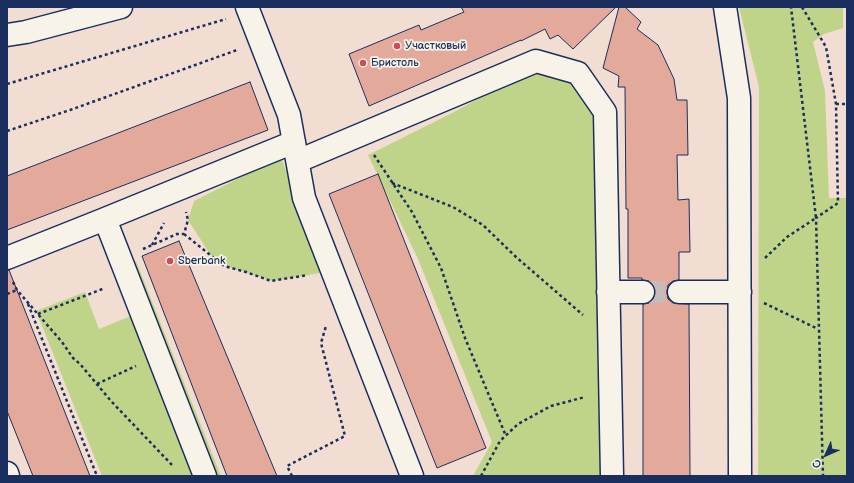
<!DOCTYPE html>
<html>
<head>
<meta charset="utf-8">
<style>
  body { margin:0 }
  #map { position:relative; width:854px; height:483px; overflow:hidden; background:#f1ddd1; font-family:"Balsamiq Sans",sans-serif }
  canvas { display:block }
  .frame { position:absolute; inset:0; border:8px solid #1b2f5e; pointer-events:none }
  .north { position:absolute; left:806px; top:435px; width:40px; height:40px; -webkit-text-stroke:3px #f7f3e8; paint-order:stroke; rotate:225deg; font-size:11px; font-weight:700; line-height:16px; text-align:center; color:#1b2f5e }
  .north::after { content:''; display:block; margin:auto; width:14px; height:18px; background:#1b2f5e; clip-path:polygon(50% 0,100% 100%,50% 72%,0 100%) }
</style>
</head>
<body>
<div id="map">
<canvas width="854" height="483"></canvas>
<div class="frame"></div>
<div class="north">С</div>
</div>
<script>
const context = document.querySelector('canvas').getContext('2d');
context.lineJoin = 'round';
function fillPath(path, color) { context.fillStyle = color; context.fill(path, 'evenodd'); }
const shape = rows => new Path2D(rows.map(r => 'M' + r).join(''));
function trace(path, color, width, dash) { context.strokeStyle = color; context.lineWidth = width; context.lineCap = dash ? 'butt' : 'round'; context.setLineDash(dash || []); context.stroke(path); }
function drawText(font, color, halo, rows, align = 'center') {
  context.font = font + ' "Balsamiq Sans",sans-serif'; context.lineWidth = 3.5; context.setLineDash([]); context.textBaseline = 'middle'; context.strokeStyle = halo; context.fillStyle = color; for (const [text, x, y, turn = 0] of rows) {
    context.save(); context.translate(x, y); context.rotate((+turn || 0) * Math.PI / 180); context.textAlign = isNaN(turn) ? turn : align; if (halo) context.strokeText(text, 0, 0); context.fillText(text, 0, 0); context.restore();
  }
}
fillPath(shape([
  [739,7,843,7,843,28,824,34,813,42,825,91,829,198,847,198,847,476,758,476,759,87],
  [533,69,572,78,593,115,602,347,604,476,473,476,492,442,418,259,368,155,456,111],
  [282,160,325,272,273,281,229,267,210,254,188,220,194,201,255,170],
  [136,261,221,476,211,476,127,264],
  [85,292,99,329,131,316,193,476,102,476,36,311]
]), '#bfd489');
const building = shape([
  [461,7,616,7,573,49,558,35,550,39,545,29,521,41,521,40,369,106,349,54,419,25,421,30,464,12,461,7],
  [619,7,625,7,641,22,637,29,658,45,674,79,677,100,687,100,688,155,677,155,678,200,689,199,690,252,679,252,679,280,673,281,668,285,667,292,668,299,673,303,689,304,690,476,643,476,643,304,649,303,654,299,655,292,654,285,649,281,642,280,642,278,628,278,628,209,626,209,625,87,618,87,619,76,603,68,619,7],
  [250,82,268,130,7,230,7,176,250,82],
  [378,174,486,448,437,468,329,194,378,174],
  [179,241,277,476,227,476,142,256,179,241],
  [7,270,9,270,90,476,33,476,7,411,7,270]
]);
fillPath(building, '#e3aa9c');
trace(building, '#1b2f5e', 1);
trace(shape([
  [643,292,679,292]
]), '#c6baba', 22, [22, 11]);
const minor = shape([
  [247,7,289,115,304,198,412,476],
  [725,7,739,98,740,476],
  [7,35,26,32,121,7],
  [298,161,536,61,578,73,605,112,612,476],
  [105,219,294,142],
  [7,258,105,219,205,476],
  [608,292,643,292],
  [679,292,740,292],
  [7,473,8,476]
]);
trace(minor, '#1b2f5e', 25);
trace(shape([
  [802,7,826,47,836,104,838,203,816,218,823,476],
  [7,84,226,19],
  [836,104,847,104],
  [7,131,70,110,237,50],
  [374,155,412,212,441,268,465,338,506,436],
  [392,183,453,207,483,225,516,257,583,315],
  [184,234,224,266,246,272,271,281,308,275],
  [152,245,164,223],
  [143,249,177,234,184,234,188,220,186,212],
  [765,258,787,237,816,218,791,7],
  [13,282,17,290,62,342,73,358,80,364,111,401,172,465],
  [7,294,17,290],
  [764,303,818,329],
  [28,304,97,476],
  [38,314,105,288],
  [97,384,136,366],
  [292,476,287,466,345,436,321,343,326,326],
  [481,476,500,441,518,424,551,406,585,397]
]), '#1b2f5e', 2.5, [3, 3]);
trace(minor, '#f7f3e8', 22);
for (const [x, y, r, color] of [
  [397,46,4,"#d1495b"],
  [363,63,4,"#d1495b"],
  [170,261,4,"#d1495b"]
]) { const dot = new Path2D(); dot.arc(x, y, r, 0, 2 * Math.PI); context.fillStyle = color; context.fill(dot); trace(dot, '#f7f3e8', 1.5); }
drawText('11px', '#1b2f5e', '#f7f3e8', [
  ["Участковый",405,46],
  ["Бристоль",371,63],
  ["Sberbank",178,261]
], 'left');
</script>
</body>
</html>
